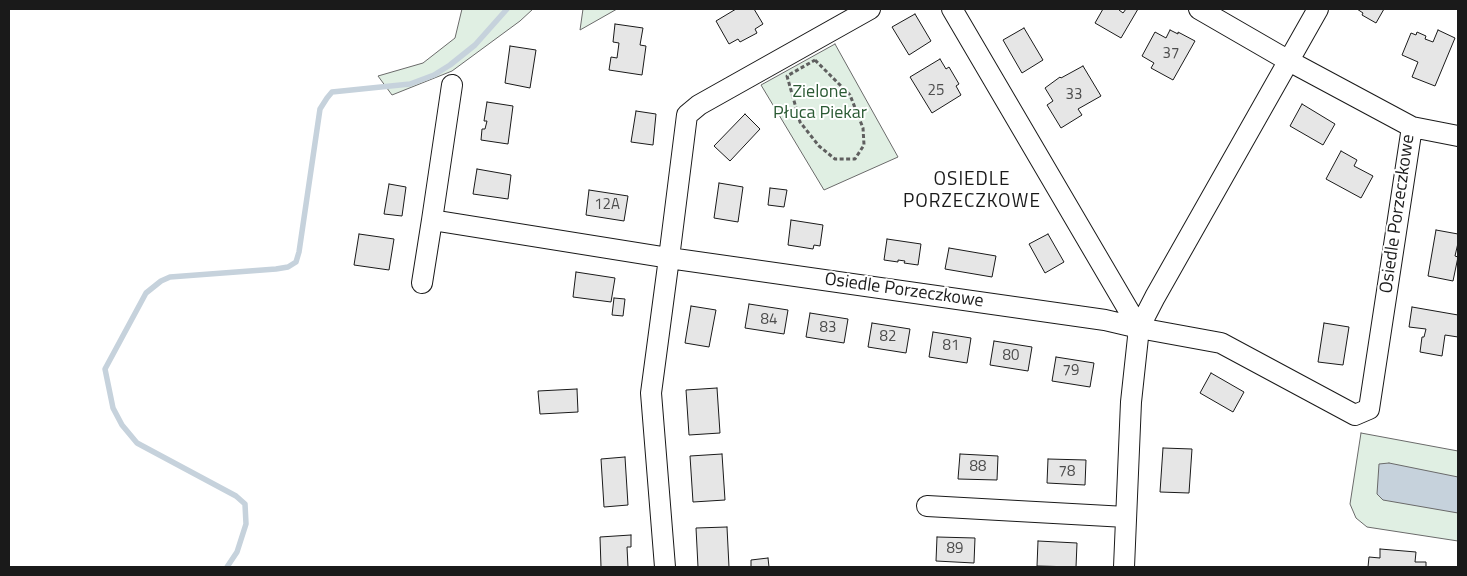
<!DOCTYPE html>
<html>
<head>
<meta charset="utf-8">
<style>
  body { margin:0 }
  #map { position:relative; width:1467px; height:576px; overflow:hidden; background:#fff; font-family:"Titillium Web",sans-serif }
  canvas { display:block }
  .frame { position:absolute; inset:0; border:10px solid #1a1a1a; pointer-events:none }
</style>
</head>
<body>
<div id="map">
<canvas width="1467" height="576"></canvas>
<div class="frame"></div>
</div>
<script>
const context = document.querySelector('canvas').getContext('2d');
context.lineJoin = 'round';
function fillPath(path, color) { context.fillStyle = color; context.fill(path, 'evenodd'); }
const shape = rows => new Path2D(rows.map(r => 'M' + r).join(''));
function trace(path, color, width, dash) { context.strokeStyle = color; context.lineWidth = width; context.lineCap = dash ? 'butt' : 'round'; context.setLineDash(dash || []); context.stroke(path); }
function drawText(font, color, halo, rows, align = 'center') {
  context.font = font + ' "Titillium Web",sans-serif'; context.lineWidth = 4; context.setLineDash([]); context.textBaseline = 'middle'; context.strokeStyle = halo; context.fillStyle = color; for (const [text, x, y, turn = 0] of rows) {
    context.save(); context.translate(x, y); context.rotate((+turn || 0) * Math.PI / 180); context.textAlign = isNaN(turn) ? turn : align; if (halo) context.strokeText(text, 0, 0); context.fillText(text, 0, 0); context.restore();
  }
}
const green = shape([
  [462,9,533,9,520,21,452,71,392,95,378,76,423,63,455,38,462,9],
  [583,9,617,9,580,30,583,9],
  [835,44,898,157,824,190,761,85,835,44],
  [1361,433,1458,451,1458,541,1367,527,1356,518,1350,504,1361,433]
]);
fillPath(green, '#e0efe3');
trace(green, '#6a6a6a', 1);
const water = shape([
  [1389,463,1458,477,1458,513,1383,500,1377,494,1379,464,1389,463]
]);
fillPath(water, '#c6d2dc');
trace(water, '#6a6a6a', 1);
trace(shape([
  [227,567,237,552,246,524,245,504,236,496,137,443,122,425,113,408,105,369,146,293,161,281,170,277,276,269,288,267,296,262,299,252,320,109,327,98,332,92,410,84,434,75,450,65,475,45,507,9]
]), '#c6d2dc', 5.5);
const building = shape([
  [736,9,754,9,763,24,755,29,757,33,740,42,738,39,729,44,716,21,736,9],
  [1103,9,1120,9,1119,10,1123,13,1126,9,1138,9,1121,38,1095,23,1103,9],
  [1357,9,1384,9,1376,23,1362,15,1363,13,1357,9],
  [915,14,931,41,909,55,892,27,915,14],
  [615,24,643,28,640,45,646,46,642,75,609,70,611,57,617,58,619,43,613,42,615,24],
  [1024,28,1043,60,1022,73,1003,40,1024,28],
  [1170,30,1178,34,1178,32,1195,41,1173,80,1151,68,1154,63,1142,56,1155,32,1166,38,1170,30],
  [1438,30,1455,38,1435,86,1412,77,1418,62,1402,55,1411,33,1416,35,1417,32,1426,36,1425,39,1433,42,1438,30],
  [510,46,536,50,530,88,505,83,510,46],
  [940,59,946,69,949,67,959,84,956,86,961,95,932,113,910,77,940,59],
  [1083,66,1101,96,1078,109,1082,115,1061,128,1047,105,1053,101,1045,88,1060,77,1061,78,1083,66],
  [487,102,513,106,508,144,481,140,482,129,485,129,487,121,484,121,487,102],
  [1302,104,1335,124,1323,145,1290,126,1302,104],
  [636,111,656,114,653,145,631,142,636,111],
  [745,114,760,129,730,161,714,146,745,114],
  [1341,151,1357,160,1354,166,1373,176,1361,198,1326,179,1341,151],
  [477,169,511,175,508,199,473,194,477,169],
  [719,183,743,187,738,222,714,218,719,183],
  [389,184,406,187,402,216,384,214,389,184],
  [770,188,787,190,784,207,768,205,770,188],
  [589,190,628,196,624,221,586,215,589,190],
  [791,220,823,225,820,246,814,245,813,249,788,245,791,220],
  [1436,230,1458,234,1458,243,1455,256,1458,257,1453,281,1428,276,1436,230],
  [359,234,394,239,389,270,354,265,359,234],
  [1048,234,1064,262,1045,273,1029,244,1048,234],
  [887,239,921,244,918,265,904,263,905,261,898,260,898,262,884,260,887,239],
  [949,248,996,256,992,277,945,269,949,248],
  [576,272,615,278,611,302,573,297,576,272],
  [614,298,625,299,623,316,612,315,614,298],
  [749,304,788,310,784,334,745,328,749,304],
  [691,306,716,310,709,347,685,343,691,306],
  [1412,307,1458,315,1458,337,1445,335,1442,356,1420,352,1422,337,1424,337,1426,329,1409,327,1412,307],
  [810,313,848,319,844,343,806,337,810,313],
  [872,323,910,329,906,353,868,347,872,323],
  [1324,323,1349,327,1343,365,1318,362,1324,323],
  [933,332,971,338,967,363,929,357,933,332],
  [994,341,1032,347,1028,371,990,365,994,341],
  [1056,357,1094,363,1090,387,1052,381,1056,357],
  [1211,373,1244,392,1233,412,1200,393,1211,373],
  [717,388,720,433,689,435,686,390,717,388],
  [577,389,578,412,540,414,538,391,577,389],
  [1163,448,1192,449,1189,493,1160,492,1163,448],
  [722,454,725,500,693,502,690,456,722,454],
  [960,454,998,456,997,480,958,479,960,454],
  [625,457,628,505,604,507,601,459,625,457],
  [1048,459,1086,460,1085,485,1047,483,1048,459],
  [727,527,729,567,698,567,696,528,727,527],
  [631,535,631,547,627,547,628,567,601,567,600,537,631,535],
  [937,537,975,538,974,563,936,561,937,537],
  [1038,541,1077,543,1076,567,1037,566,1038,541],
  [1380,549,1416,552,1415,562,1426,562,1426,567,1368,567,1369,557,1380,558,1380,549],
  [768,558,769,567,751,567,751,560,768,558]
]);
fillPath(building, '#e6e6e6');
trace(building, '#1a1a1a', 1);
const minor = shape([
  [870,9,699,105,687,115,669,258,1105,320,1139,328,1155,297,1318,9],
  [952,9,1139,328,1131,402,1124,567],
  [452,85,432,220,669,258,651,393,665,567],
  [1412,127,1458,136],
  [422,283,432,220],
  [1139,328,1221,343,1355,415,1369,409,1412,127,1289,61,1199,9],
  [927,506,1126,517]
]);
trace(minor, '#1a1a1a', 22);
trace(shape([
  [815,60,850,95,863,128,864,145,855,159,835,159,819,146,800,122,787,76,815,60]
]), '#5f5f5f', 3, [4, 2.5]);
trace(minor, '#fff', 20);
drawText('15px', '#4d4d4d', null, [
  ["37",1171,54],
  ["25",936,91],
  ["33",1074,95],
  ["12A",607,205],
  ["84",769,320],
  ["83",828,328],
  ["82",888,337],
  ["81",951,346],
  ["80",1011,356],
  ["79",1071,371],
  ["88",978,467],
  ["78",1067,472],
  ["89",955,549]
]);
drawText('18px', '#2b5a34', '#fff', [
  ["Zielone",820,93],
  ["Płuca Piekar",820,114]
]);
drawText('18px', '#1a1a1a', '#fff', [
  ["Osiedle Porzeczkowe",1398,214,-82],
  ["Osiedle Porzeczkowe",904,291,8]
]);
context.letterSpacing = '1px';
drawText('19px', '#1a1a1a', '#fff', [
  ["OSIEDLE",972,180],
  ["PORZECZKOWE",972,202]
]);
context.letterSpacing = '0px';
</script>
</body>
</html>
